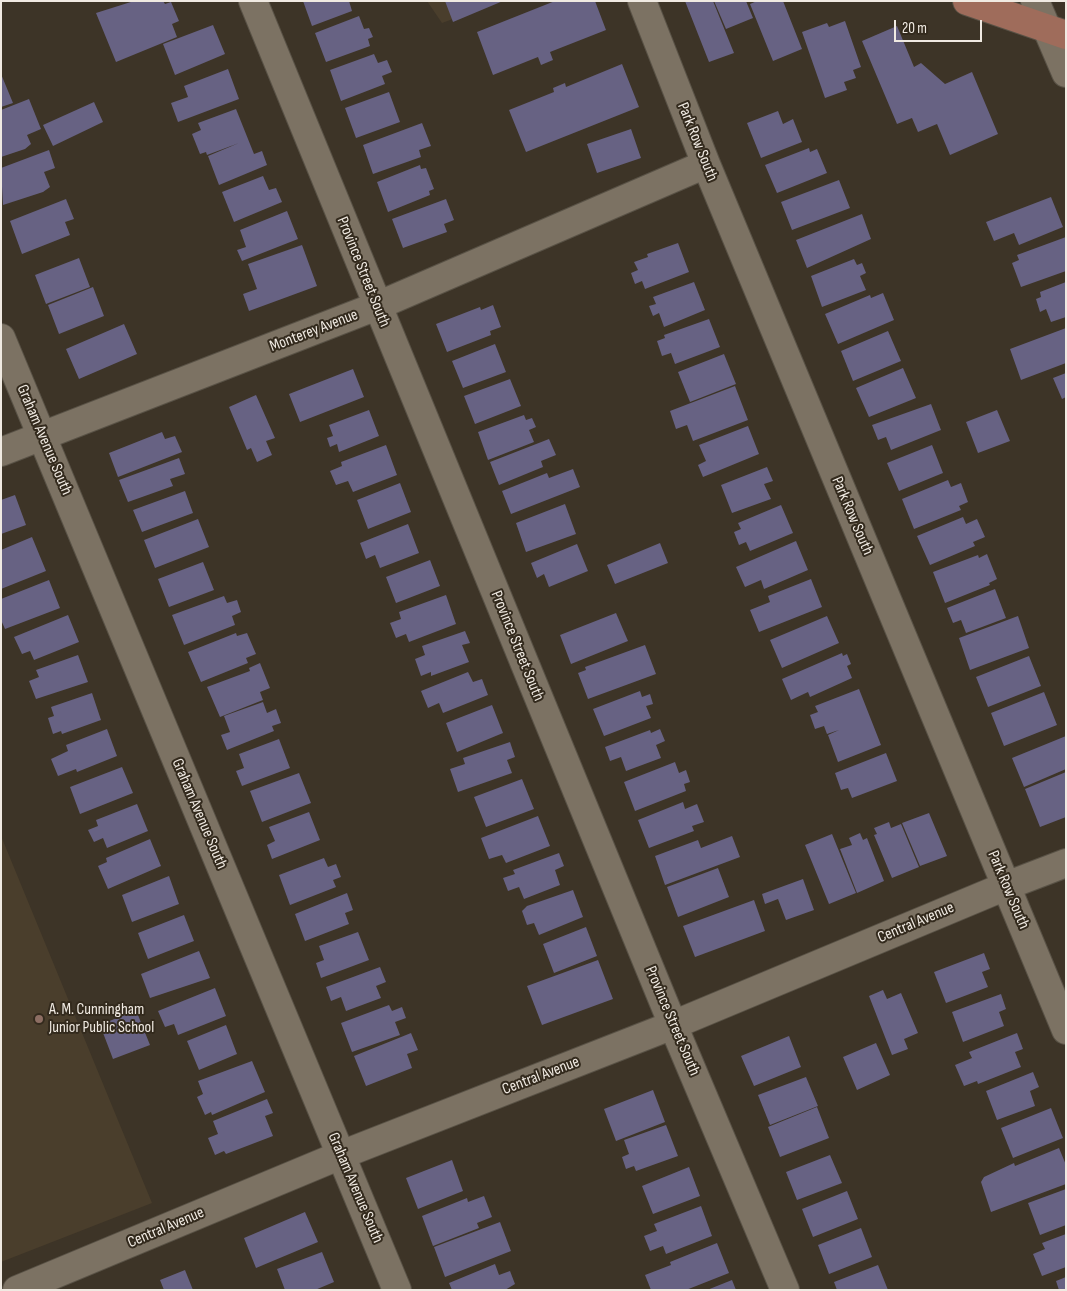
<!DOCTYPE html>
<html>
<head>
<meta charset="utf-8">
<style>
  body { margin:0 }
  #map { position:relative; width:1067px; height:1291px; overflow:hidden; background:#3d3427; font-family:"Sofia Sans Condensed",sans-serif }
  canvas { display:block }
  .frame { position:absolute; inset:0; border:2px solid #f0eae2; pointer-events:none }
  .scale { position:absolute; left:894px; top:20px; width:88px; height:22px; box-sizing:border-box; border:2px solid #f0eae2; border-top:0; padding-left:6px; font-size:15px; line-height:18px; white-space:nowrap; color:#f0eae2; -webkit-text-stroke:4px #332a1d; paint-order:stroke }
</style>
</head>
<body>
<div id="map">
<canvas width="1067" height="1291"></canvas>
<div class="frame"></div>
<div class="scale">20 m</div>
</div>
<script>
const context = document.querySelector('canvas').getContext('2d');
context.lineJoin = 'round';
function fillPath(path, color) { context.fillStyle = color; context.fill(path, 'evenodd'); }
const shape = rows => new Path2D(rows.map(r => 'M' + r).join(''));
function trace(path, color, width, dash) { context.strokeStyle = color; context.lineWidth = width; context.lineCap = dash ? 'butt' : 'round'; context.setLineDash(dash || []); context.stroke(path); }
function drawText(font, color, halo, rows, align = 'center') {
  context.font = font + ' "Sofia Sans Condensed",sans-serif'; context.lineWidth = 4; context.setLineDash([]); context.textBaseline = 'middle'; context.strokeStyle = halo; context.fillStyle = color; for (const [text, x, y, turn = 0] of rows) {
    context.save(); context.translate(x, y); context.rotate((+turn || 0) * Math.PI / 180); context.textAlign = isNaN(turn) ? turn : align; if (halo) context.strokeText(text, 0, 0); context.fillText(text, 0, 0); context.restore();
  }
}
fillPath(shape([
  [427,1,502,1,442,23],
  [1,836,152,1203,1,1262]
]), '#4a3e2c');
fillPath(shape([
  [134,1,163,1,165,4,171,2,179,21,172,24,177,37,116,62,96,13],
  [303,1,349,1,352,11,312,26],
  [445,1,503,1,453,22],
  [555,1,595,1,606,30,550,52,553,60,541,65,538,57,493,75,477,32],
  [685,1,713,1,734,53,709,62],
  [714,1,746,1,753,18,726,29],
  [757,1,783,1,802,49,773,61,750,4],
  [359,16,364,29,369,28,373,37,368,39,370,46,326,62,315,33],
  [845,21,861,67,853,70,856,78,844,82,847,90,825,98,802,32,827,23,829,27],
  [213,25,225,54,175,75,163,44],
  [897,26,914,67,921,63,945,84,972,72,998,134,950,155,937,124,918,132,912,118,897,124,862,41],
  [374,54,378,63,387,60,392,72,382,76,385,84,341,101,330,70],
  [622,64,639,107,526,152,509,110,554,92,553,88,565,83,566,87],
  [228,69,239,99,178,122,171,103,188,97,184,86],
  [1,74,13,103,1,107],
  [389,92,400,122,356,138,345,108],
  [29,99,41,129,27,135,31,144,25,149,1,157,1,110],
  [94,102,103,122,53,146,43,125],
  [236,109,254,154,262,151,267,165,219,185,208,156,239,143,207,155,206,152,200,154,192,134,201,130,198,123],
  [778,111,783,124,793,119,802,142,761,158,747,123],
  [422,123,431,146,419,150,421,157,373,174,363,145],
  [631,129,641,158,597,173,587,144],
  [809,148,810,152,817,149,827,173,777,193,765,165],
  [49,150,55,168,44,172,50,187,43,192,3,205,1,168],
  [420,165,421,169,426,168,434,189,429,191,430,195,388,212,377,182],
  [263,176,269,190,276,188,282,202,234,222,222,192],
  [839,180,850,208,792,230,781,202],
  [1051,197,1063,227,1019,245,1014,233,994,241,986,222],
  [66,199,74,219,65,222,70,235,22,254,10,221],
  [446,199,454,220,444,224,447,232,403,248,392,219],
  [287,211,298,239,242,261,237,250,246,247,240,230],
  [862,214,871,239,807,268,796,240],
  [1066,237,1066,271,1021,287,1012,263,1019,260,1017,255],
  [678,243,689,272,645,289,642,281,635,284,631,273,638,270,634,262,648,257,647,254],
  [302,245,317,286,249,311,243,294,257,289,248,264],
  [79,258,90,287,46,304,35,275],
  [854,259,857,265,862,263,866,273,860,276,866,290,822,307,811,276],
  [694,282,705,310,664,327,659,313,653,316,649,306,656,304,653,297],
  [1066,282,1066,317,1051,322,1046,309,1040,312,1036,299,1041,297,1040,292],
  [93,287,104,316,59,334,48,305],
  [883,293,894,320,838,344,825,314,870,295,871,298],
  [493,305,501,327,490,331,491,335,447,352,436,324,480,307,481,310],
  [709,319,720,347,675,364,671,353,662,356,657,341,665,338,664,335],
  [124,324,137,354,79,379,66,349],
  [1066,328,1066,363,1021,380,1010,349],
  [888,331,901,361,853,381,841,351],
  [495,344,506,372,463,388,452,361],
  [724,354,736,384,690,402,678,372],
  [903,368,916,398,869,417,856,388],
  [353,369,364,397,300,422,289,394],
  [1066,373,1066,397,1062,399,1053,378],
  [510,379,521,406,475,424,464,396],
  [735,386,748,420,693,441,687,425,676,429,670,411],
  [256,395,275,438,266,441,272,455,257,462,251,448,247,450,229,407],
  [931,404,941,430,891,450,886,437,878,440,872,425],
  [369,410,379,436,339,452,337,444,330,447,327,438,333,436,329,425],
  [997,410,1010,441,978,453,966,422],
  [524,415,526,420,532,418,536,427,529,430,534,442,488,460,478,432],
  [748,426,759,454,703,477,698,465,706,461,699,445],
  [162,432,165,439,175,436,182,452,118,477,109,453],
  [549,439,556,455,541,461,543,467,499,485,490,462],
  [386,445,397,475,353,492,348,481,336,485,330,471,342,466,341,462],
  [932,445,943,473,899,491,887,463],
  [179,458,185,474,170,479,173,486,128,502,119,480],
  [767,467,773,481,764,484,771,499,732,513,721,485],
  [573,469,580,487,511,514,502,491,547,473,549,478],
  [948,480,951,487,961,483,968,502,959,506,961,510,914,529,902,499],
  [400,483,411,512,368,529,357,500],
  [185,491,193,513,142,532,133,510],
  [15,495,26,525,1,534,1,500],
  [565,504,576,534,526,552,516,523],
  [781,505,793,533,750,551,746,542,739,545,734,532,741,529,738,523],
  [963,517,966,524,977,519,985,537,973,542,975,546,930,565,917,536],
  [198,519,209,547,155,568,144,540],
  [408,524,419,553,380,568,375,555,366,559,360,543],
  [32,537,46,571,1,589,1,550],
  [796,541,808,570,764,589,761,580,745,587,736,567],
  [660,543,668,563,615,584,607,565],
  [577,544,588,571,549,587,544,574,537,578,531,563],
  [987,554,997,579,989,583,990,585,945,603,933,572,978,555,979,558],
  [430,560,440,586,396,603,386,577],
  [203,562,214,590,169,607,158,579],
  [811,579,822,607,759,632,750,610,770,602,768,596],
  [49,580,60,608,5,629,1,620,1,599],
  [995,589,1006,618,966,633,961,620,953,623,947,608],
  [446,595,456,624,409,642,406,634,396,638,390,623,401,619,399,612],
  [224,596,227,603,237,600,241,612,232,616,235,625,184,645,172,615],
  [616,613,628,641,571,664,560,635],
  [68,615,79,642,34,660,30,651,22,654,14,637],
  [827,616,839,643,782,668,770,640],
  [1018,616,1029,648,970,670,959,638],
  [465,631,470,643,462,645,469,662,431,676,431,672,421,676,415,659,425,655,422,646],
  [236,633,237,636,247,633,256,654,246,658,248,663,201,682,188,652],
  [645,645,656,674,588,699,578,673,586,670,585,667],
  [842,653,843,656,847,654,851,664,847,666,852,678,810,697,808,692,791,700,782,679],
  [78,655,88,682,36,699,29,681,39,677,36,670],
  [1029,656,1041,686,988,707,976,677],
  [260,663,270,688,260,692,263,700,220,717,207,687,250,671,249,668],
  [468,672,473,682,482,679,488,695,443,713,439,703,428,708,421,691],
  [859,689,881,745,838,762,828,735,839,730,827,734,824,726,815,729,810,715,818,712,815,706],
  [640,691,642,697,650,694,653,704,646,706,651,718,604,736,593,709],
  [1044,692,1057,725,1004,746,991,713],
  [92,693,101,720,62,734,61,731,53,734,48,718,54,716,51,707],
  [263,702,267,713,276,709,281,723,272,726,274,731,227,750,221,735,230,732,224,716],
  [492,705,503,733,457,752,446,723],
  [107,729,117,756,77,772,76,769,58,776,51,759,68,751,66,745],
  [660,729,665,741,656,745,661,758,626,771,621,757,610,761,605,747,650,730,651,733],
  [1066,736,1066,769,1024,787,1012,758],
  [279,739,290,768,242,786,236,771,244,768,239,754],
  [510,742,515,757,507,760,512,773,458,792,450,769,465,764,463,758],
  [886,753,897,781,852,798,848,788,841,790,835,773],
  [675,762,679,773,686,770,690,782,684,784,686,791,635,811,624,782],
  [122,767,133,793,80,814,70,787],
  [1066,772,1066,817,1040,827,1025,789],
  [299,773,311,803,262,822,250,791],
  [522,779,534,809,486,827,474,797],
  [683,802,685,809,697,804,704,822,692,826,694,831,649,848,638,820],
  [137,804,148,831,107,848,103,838,94,842,88,830,98,826,96,820],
  [309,812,320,840,272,859,267,845,275,841,269,827],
  [929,813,947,856,920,866,902,823],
  [538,816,550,846,506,863,502,855,489,859,481,838],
  [889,822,891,828,901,824,919,867,892,878,874,835,877,834,874,828],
  [860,833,863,840,867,838,884,881,857,893,840,849,852,845,849,838],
  [832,834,856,893,829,904,805,845],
  [732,836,740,857,665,885,655,856,698,840,701,848],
  [150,839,161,866,108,889,98,866,107,862,106,858],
  [559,853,564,866,555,870,560,885,524,899,519,887,508,891,503,878,515,874,513,870],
  [324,858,328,867,336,864,341,877,333,880,336,887,290,905,279,875],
  [718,868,729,897,678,917,667,887],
  [169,876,179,904,132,922,122,895],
  [803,879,814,910,786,920,778,899,765,904,762,894],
  [573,890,583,917,539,935,534,923,527,925,522,911,527,906],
  [347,893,353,910,345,913,349,924,305,941,295,914],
  [754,900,765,931,695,957,683,926],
  [184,915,194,941,148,959,138,933],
  [586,927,597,956,554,973,543,944],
  [358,932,369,960,321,978,316,963,324,960,319,946],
  [199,951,210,978,150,998,141,974],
  [984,953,990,969,982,972,988,987,946,1003,934,972],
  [598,960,613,999,542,1025,527,986],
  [380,967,386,982,376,986,381,998,346,1011,341,997,331,1001,326,987],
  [215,988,226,1016,178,1035,174,1024,165,1027,158,1011],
  [883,990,887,999,901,993,918,1033,904,1039,908,1049,892,1055,869,996],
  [1001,994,1006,1009,999,1012,1004,1026,963,1042,952,1012],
  [389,1005,392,1011,402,1007,406,1018,395,1022,400,1035,352,1052,341,1023],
  [136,1010,150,1045,113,1059,100,1025],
  [226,1025,237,1054,199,1070,187,1041],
  [411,1033,418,1050,407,1054,412,1068,366,1086,354,1056],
  [1017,1033,1023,1049,1015,1052,1021,1067,978,1084,977,1081,964,1086,955,1065,972,1058,969,1052],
  [789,1036,801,1067,754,1086,741,1056],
  [876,1043,890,1075,857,1090,843,1057],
  [252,1061,265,1092,212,1115,211,1112,205,1115,197,1097,203,1094,198,1081],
  [1033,1072,1039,1087,1030,1091,1035,1106,997,1120,986,1091],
  [806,1077,818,1106,770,1125,758,1095],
  [653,1090,665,1122,616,1141,604,1109],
  [267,1099,273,1113,265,1116,273,1136,226,1154,224,1151,215,1155,208,1138,218,1134,213,1121],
  [817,1107,829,1138,780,1157,768,1127],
  [1051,1108,1063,1138,1013,1158,1001,1128],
  [666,1125,678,1156,636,1171,634,1166,626,1169,622,1157,629,1154,624,1140],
  [1059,1148,1066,1165,1066,1184,991,1212,981,1182,984,1177,1014,1163,1015,1166],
  [830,1155,842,1183,797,1200,786,1172],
  [452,1160,463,1191,418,1209,406,1178],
  [689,1167,700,1196,653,1214,642,1186],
  [1066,1189,1066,1225,1040,1235,1028,1203],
  [847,1191,858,1219,813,1237,802,1209],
  [484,1196,492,1217,477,1223,479,1228,433,1246,422,1216,467,1198,468,1202],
  [701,1206,712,1236,666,1254,663,1246,650,1251,644,1236,657,1231,654,1224],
  [305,1212,318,1242,256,1268,244,1238],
  [500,1222,511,1251,445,1277,434,1247],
  [861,1228,872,1257,829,1274,818,1245],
  [1066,1234,1066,1267,1042,1276,1033,1254,1045,1249,1042,1243],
  [717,1243,729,1273,686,1290,651,1290,645,1275,671,1265,670,1262],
  [322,1252,334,1282,315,1290,285,1290,277,1269],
  [495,1264,499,1275,510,1271,515,1284,505,1290,452,1290,449,1283],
  [878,1265,888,1290,837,1290,834,1282],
  [185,1270,193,1290,164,1290,160,1280],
  [1066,1277,1066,1290,1059,1290,1056,1281],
  [732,1280,736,1290,707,1290]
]), '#676283');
const minor = shape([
  [253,1,673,1025,785,1290],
  [642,1,706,164,1066,1030],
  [1035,1,1066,73],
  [1,338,397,1290],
  [1,452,377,306,706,164],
  [17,1290,341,1155,673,1025,1006,886,1066,863]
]);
const major = shape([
  [967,1,1066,35]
]);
trace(minor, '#595246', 30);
trace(major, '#595246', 30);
trace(minor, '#7c7263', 28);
trace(major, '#9f6c5b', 28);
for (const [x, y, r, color] of [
  [39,1019,5,"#8d6e63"]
]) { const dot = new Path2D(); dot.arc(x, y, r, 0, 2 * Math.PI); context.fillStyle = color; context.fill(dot); trace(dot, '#332a1d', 2); }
drawText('16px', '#f0eae2', '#332a1d', [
  ["Park Row South",697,142,68],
  ["Province Street South",363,272,68],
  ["Monterey Avenue",314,331,-21],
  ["Graham Avenue South",44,440,67],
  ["Park Row South",852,516,67],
  ["Province Street South",517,646,68],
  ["Graham Avenue South",199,814,67],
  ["Park Row South",1008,890,67],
  ["Central Avenue",916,923,-23],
  ["Province Street South",672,1021,67],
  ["Central Avenue",541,1076,-21],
  ["Graham Avenue South",355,1188,67],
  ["Central Avenue",166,1228,-23]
]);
drawText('16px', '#f0eae2', '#332a1d', [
  ["A. M. Cunningham",49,1010],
  ["Junior Public School",49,1028]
], 'left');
</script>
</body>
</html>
